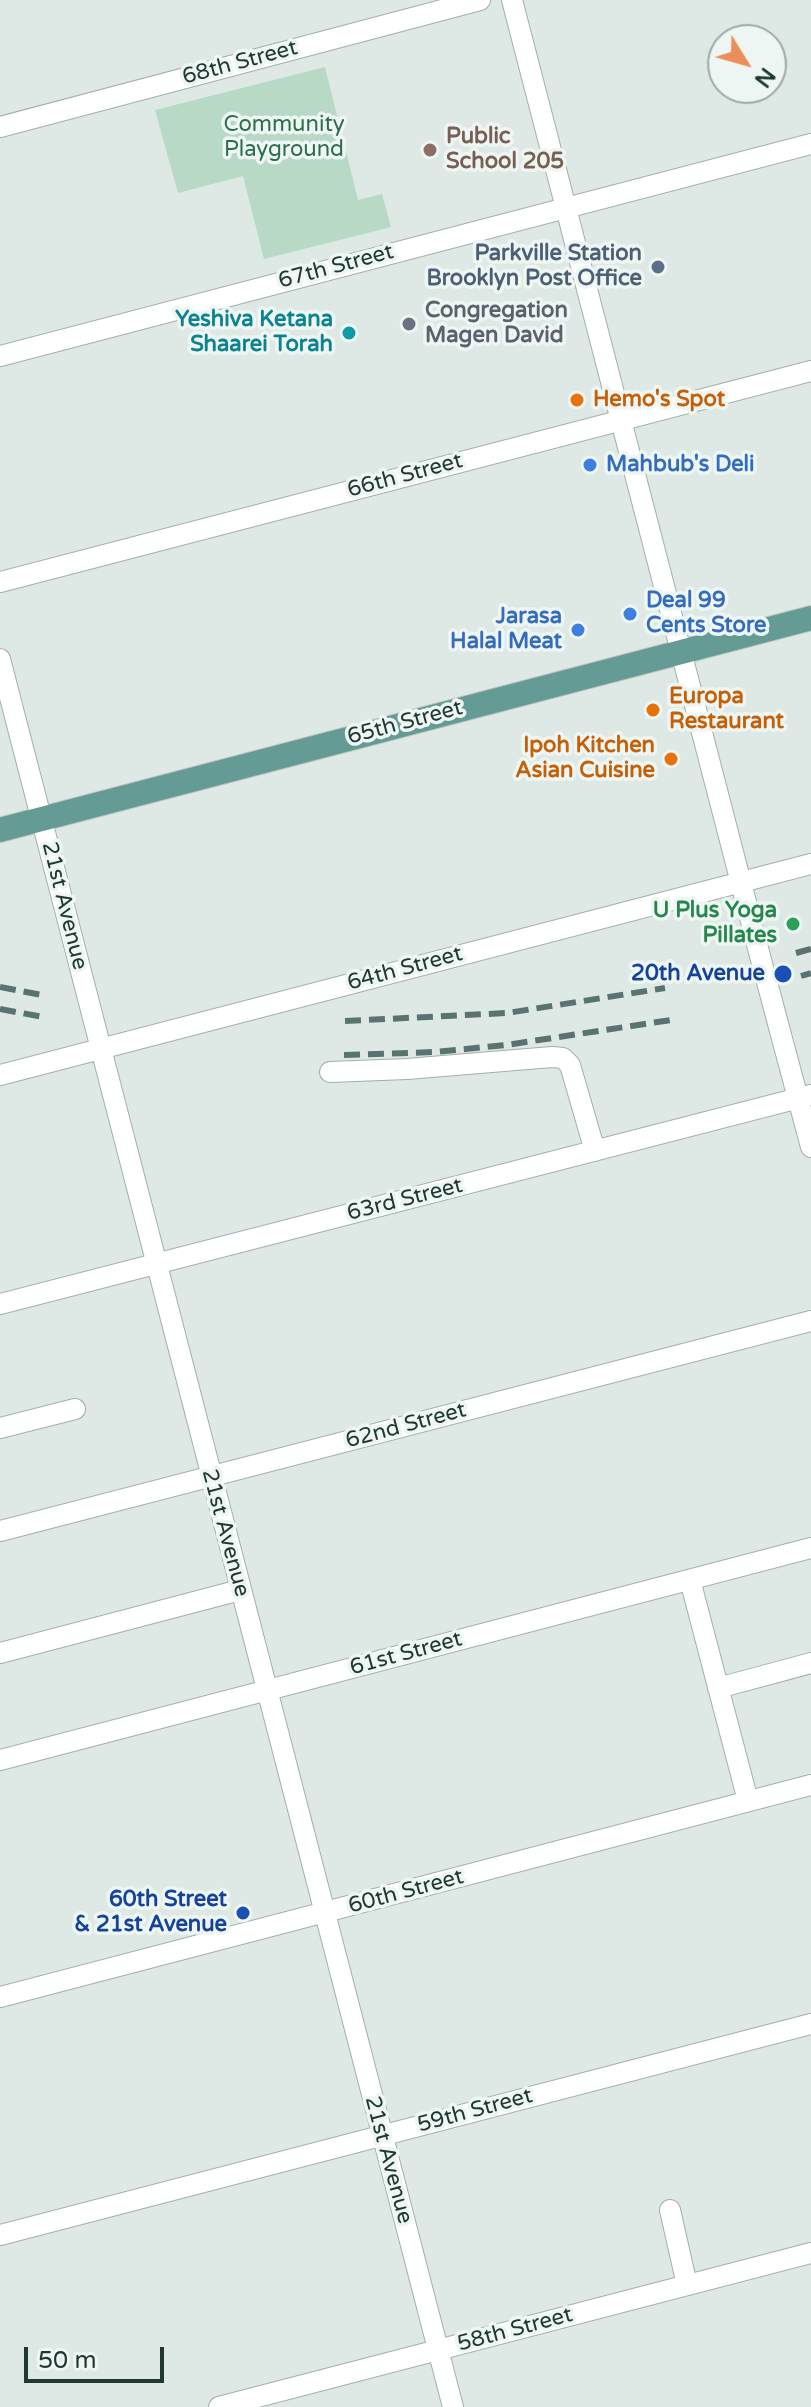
<!DOCTYPE html>
<html>
<head>
<meta charset="utf-8">
<style>
  body { margin:0 }
  #map { position:relative; width:811px; height:2407px; overflow:hidden; background:#dee9e5; font-family:"Varela Round",sans-serif }
  canvas { display:block }
  .north { position:absolute; left:707px; top:24px; width:80px; height:80px; box-sizing:border-box; background:#eef6f3; border:2px solid #9caaa7; border-radius:50%; rotate:127deg; font-size:22px; font-weight:700; line-height:32px; text-align:center; color:#203734 }
  .north::after { content:''; display:block; margin:auto; width:28px; height:36px; background:#eb8f5a; clip-path:polygon(50% 0,100% 100%,50% 72%,0 100%) }
  .scale { position:absolute; left:24px; top:2347px; width:140px; height:36px; box-sizing:border-box; border:4px solid #203734; border-top:0; padding-left:10px; font-size:24px; line-height:28px; white-space:nowrap; color:#203734; -webkit-text-stroke:6px #eef6f3; paint-order:stroke }
</style>
</head>
<body>
<div id="map">
<canvas width="811" height="2407"></canvas>
<div class="north">N</div>
<div class="scale">50 m</div>
</div>
<script>
const context = document.querySelector('canvas').getContext('2d');
context.lineJoin = 'round';
function fillPath(path, color) { context.fillStyle = color; context.fill(path, 'evenodd'); }
const shape = rows => new Path2D(rows.map(r => 'M' + r).join(''));
function trace(path, color, width, dash) { context.strokeStyle = color; context.lineWidth = width; context.lineCap = dash ? 'butt' : 'round'; context.setLineDash(dash || []); context.stroke(path); }
function drawText(font, color, halo, rows, align = 'center') {
  context.font = font + ' "Varela Round",sans-serif'; context.lineWidth = 7; context.setLineDash([]); context.textBaseline = 'middle'; context.strokeStyle = halo; context.fillStyle = color; for (const [text, x, y, turn = 0] of rows) {
    context.save(); context.translate(x, y); context.rotate((+turn || 0) * Math.PI / 180); context.textAlign = isNaN(turn) ? turn : align; if (halo) context.strokeText(text, 0, 0); context.fillText(text, 0, 0); context.restore();
  }
}
fillPath(shape([
  [325,67,358,200,382,194,391,227,264,259,243,176,178,193,155,110]
]), '#b7d9c5');
const minor = shape([
  [512,0,760,956],
  [0,127,480,0],
  [0,356,811,144],
  [0,582,811,371],
  [0,659,453,2407],
  [772,1001,811,1147],
  [330,1072,407,1069,552,1057,563,1058,570,1065,595,1151],
  [0,1075,811,864],
  [0,1304,811,1095],
  [0,1428,75,1409],
  [0,1531,811,1321],
  [690,1580,748,1801],
  [0,1653,240,1590],
  [718,1688,811,1663],
  [0,1760,811,1548],
  [0,1997,811,1785],
  [670,2210,687,2285],
  [0,2235,811,2024],
  [219,2407,811,2253]
]);
const major = shape([
  [0,830,811,618]
]);
trace(minor, '#a1b0ac', 22);
trace(major, '#bcc3c2', 26);
trace(minor, '#fff', 20);
trace(major, '#649c95', 24);
trace(shape([
  [796,953,811,949],
  [801,976,811,973],
  [0,987,47,996],
  [0,1009,43,1017],
  [345,1021,507,1013,665,988],
  [344,1055,435,1052,506,1045,671,1020]
]), '#5a7370', 6, [16, 8]);
const minorBridge = shape([
  [760,956,772,1001]
]);
trace(minorBridge, '#a1b0ac', 22, []);
trace(minorBridge, '#fff', 20);
for (const [x, y, r, color] of [
  [430,150,8,"#8d6e63"],
  [658,267,8,"#5c6f8a"],
  [409,324,8,"#6b7280"],
  [349,333,8,"#0f9aa8"],
  [577,400,8,"#e8710a"],
  [590,465,8,"#3f7fe0"],
  [630,614,8,"#3f7fe0"],
  [578,630,8,"#3f7fe0"],
  [653,710,8,"#e8710a"],
  [671,759,8,"#e8710a"],
  [793,924,8,"#2e9e5b"],
  [783,974,10,"#1a4fb4"],
  [243,1913,8,"#1a4fb4"]
]) { const dot = new Path2D(); dot.arc(x, y, r, 0, 2 * Math.PI); context.fillStyle = color; context.fill(dot); trace(dot, '#eef6f3', 3); }
drawText('22px', '#203734', '#eef6f3', [
  ["68th Street",240,63,-15],
  ["67th Street",336,267,-15],
  ["66th Street",405,476,-15],
  ["65th Street",405,723,-15],
  ["21st Avenue",64,906,76],
  ["64th Street",405,969,-15],
  ["63rd Street",405,1200,-14],
  ["62nd Street",406,1426,-15],
  ["21st Avenue",225,1533,75],
  ["61st Street",406,1654,-15],
  ["60th Street",406,1892,-15],
  ["59th Street",475,2111,-15],
  ["21st Avenue",388,2160,75],
  ["58th Street",515,2330,-15]
]);
drawText('22px', '#2d6c4d', '#eef6f3', [
  ["Community",284,125],
  ["Playground",284,150]
]);
drawText('bold 22px', '#785e54', '#eef6f3', [
  ["Public",446,137],
  ["School 205",446,162]
], 'left');
drawText('bold 22px', '#4e5e75', '#eef6f3', [
  ["Parkville Station",642,254],
  ["Brooklyn Post Office",642,279]
], 'right');
drawText('bold 22px', '#5b616d', '#eef6f3', [
  ["Congregation",425,311],
  ["Magen David",425,336]
], 'left');
drawText('bold 22px', '#0d838f', '#eef6f3', [
  ["Yeshiva Ketana",333,320],
  ["Shaarei Torah",333,345]
], 'right');
drawText('bold 22px', '#c56008', '#eef6f3', [
  ["Hemo's Spot",593,400],
  ["Europa",669,697],
  ["Restaurant",669,722],
  ["Ipoh Kitchen",655,746,"right"],
  ["Asian Cuisine",655,771,"right"]
], 'left');
drawText('bold 22px', '#366cbe', '#eef6f3', [
  ["Mahbub's Deli",606,465],
  ["Deal 99",646,601],
  ["Cents Store",646,626],
  ["Jarasa",562,617,"right"],
  ["Halal Meat",562,642,"right"]
], 'left');
drawText('bold 22px', '#27864d', '#eef6f3', [
  ["U Plus Yoga",777,911],
  ["Pillates",777,936]
], 'right');
drawText('bold 22px', '#164399', '#eef6f3', [
  ["20th Avenue",765,974],
  ["60th Street",227,1900],
  ["& 21st Avenue",227,1925]
], 'right');
</script>
</body>
</html>
